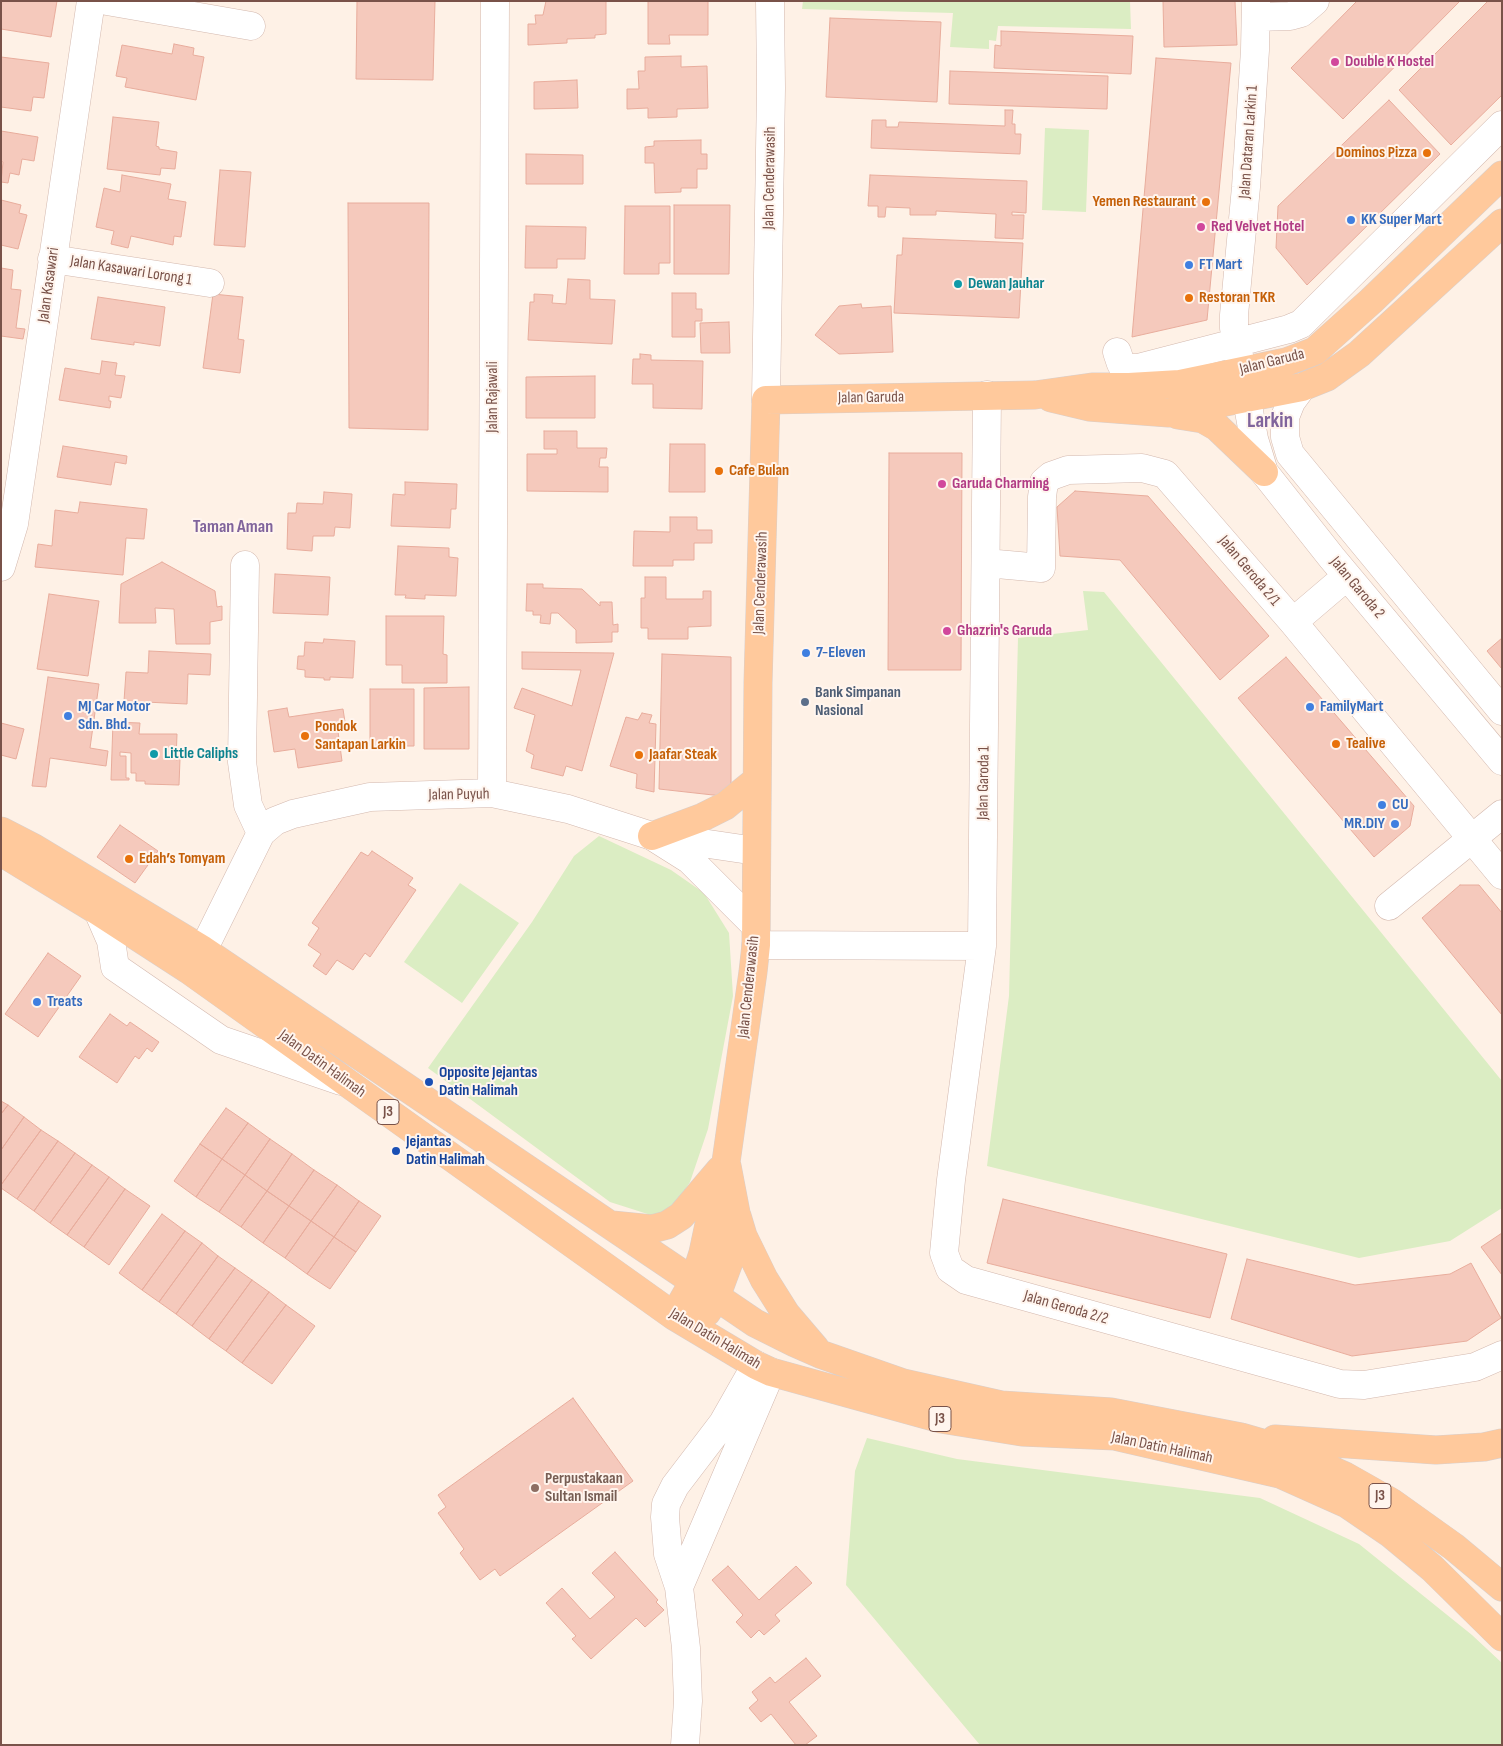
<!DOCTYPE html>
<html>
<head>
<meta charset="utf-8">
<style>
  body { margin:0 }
  #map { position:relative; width:1503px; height:1746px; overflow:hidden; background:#fef1e6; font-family:"Sofia Sans Condensed",sans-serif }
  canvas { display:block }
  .frame { position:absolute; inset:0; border:2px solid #795249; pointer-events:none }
</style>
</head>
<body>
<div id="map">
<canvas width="1503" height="1746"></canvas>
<div class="frame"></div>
</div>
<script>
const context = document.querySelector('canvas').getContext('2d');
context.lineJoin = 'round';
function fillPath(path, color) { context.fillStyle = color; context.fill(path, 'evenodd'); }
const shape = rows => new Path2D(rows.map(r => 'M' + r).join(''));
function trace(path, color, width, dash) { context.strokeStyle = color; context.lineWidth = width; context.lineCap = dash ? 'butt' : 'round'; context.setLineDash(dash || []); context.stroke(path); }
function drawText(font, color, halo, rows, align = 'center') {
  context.font = font + ' "Sofia Sans Condensed",sans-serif'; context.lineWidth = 4; context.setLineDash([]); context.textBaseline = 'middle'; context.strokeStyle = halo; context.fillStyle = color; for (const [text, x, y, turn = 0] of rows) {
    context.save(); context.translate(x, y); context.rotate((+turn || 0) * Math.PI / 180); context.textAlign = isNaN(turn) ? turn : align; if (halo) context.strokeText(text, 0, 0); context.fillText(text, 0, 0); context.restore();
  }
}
fillPath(shape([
  [803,1,1130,1,1131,29,998,26,996,41,989,40,989,49,950,47,953,13,802,9],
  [1045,128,1089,130,1086,212,1042,210],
  [1083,591,1104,592,1502,1081,1502,1208,1450,1241,1359,1258,987,1166,1009,996,1018,638,1088,630],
  [599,836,671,870,704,893,729,933,733,996,708,1129,690,1182,670,1214,657,1217,610,1202,428,1068,532,922,574,856],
  [460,883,519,923,462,1003,404,962],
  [867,1438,957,1459,1260,1498,1359,1544,1472,1635,1502,1663,1502,1745,980,1745,846,1585,855,1471]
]), '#dbedc3');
const building = shape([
  [1,1,57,1,51,37,1,29,1,1],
  [357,1,435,1,433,80,356,79,357,1],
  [546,1,606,1,606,34,595,35,595,38,567,39,567,43,528,45,528,24,536,24,535,15,543,15,546,1],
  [648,1,708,1,708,35,669,35,670,44,648,44,648,1],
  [1163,1,1235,1,1237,45,1164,47,1163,1],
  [1357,1,1460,1,1343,119,1291,68,1357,1],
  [1488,1,1502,1,1502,95,1451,145,1399,90,1488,1],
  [830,18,941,22,937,102,826,97,830,18],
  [1001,31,1133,36,1131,74,994,68,995,45,1001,46,1001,31],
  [174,44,194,48,193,55,204,57,196,100,125,87,127,78,116,76,122,45,172,54,174,44],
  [681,56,681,67,707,66,708,108,677,109,677,117,648,118,648,108,627,109,627,89,639,89,638,71,645,71,645,57,681,56],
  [1,57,49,63,44,98,33,97,31,111,1,107,1,57],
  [1156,58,1231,63,1207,320,1132,337,1156,58],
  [950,71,1108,76,1107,109,949,104,950,71],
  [577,80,578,108,534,109,534,82,577,80],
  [1389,100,1440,154,1307,285,1276,248,1278,206,1389,100],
  [1005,110,1013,110,1012,124,1015,124,1015,134,1021,134,1020,154,871,148,872,120,886,120,886,127,898,127,899,122,1005,126,1005,110],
  [113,117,159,122,156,146,159,147,159,149,177,152,175,169,161,168,160,175,107,169,113,117],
  [1,131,38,137,34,161,22,159,19,175,10,173,8,183,1,182,3,162,1,161,1,131],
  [701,140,701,154,707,154,707,169,697,169,697,188,681,188,681,192,655,193,654,163,645,163,645,147,654,146,654,141,701,140],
  [526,154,583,155,583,184,526,184,526,154],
  [220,170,251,172,245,247,214,245,220,170],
  [122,175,171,184,168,199,186,202,181,237,174,236,173,245,131,236,128,248,111,244,114,231,96,227,104,188,120,192,122,175],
  [870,175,1027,181,1026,213,1012,212,1012,215,1024,215,1023,239,995,238,996,214,936,211,936,215,910,215,910,208,886,207,885,217,878,217,878,206,868,206,870,175],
  [1,200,21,205,19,213,27,215,18,249,1,245,1,200],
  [348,203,429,203,428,430,349,428,348,203],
  [674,205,730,205,729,274,674,274,674,205],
  [625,206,670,206,670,263,659,263,659,274,624,274,625,206],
  [526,226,586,227,585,259,557,259,557,268,525,268,526,226],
  [903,238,1023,243,1019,318,894,313,897,255,902,255,903,238],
  [1,268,13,270,11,289,21,290,16,328,25,329,23,339,1,336,1,268],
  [568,279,590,280,590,299,615,300,612,344,528,340,530,302,534,302,534,294,553,295,552,303,566,304,568,279],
  [672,293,696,293,696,309,702,309,702,321,695,321,695,337,672,337,672,293],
  [213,294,243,297,238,339,244,340,240,373,203,368,213,294],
  [98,297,165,307,160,346,134,342,134,345,91,339,98,297],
  [861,304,862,308,891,306,893,352,839,354,815,335,839,306,861,304],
  [729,322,730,353,701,353,700,323,729,322],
  [640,354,651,355,651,360,703,361,702,409,653,408,653,384,632,384,633,359,640,359,640,354],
  [102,361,117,363,115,375,125,376,121,398,109,396,109,401,111,401,110,408,59,400,65,368,100,374,102,361],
  [595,376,595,418,526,418,526,377,595,376],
  [544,431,577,431,577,448,607,448,606,458,600,458,599,467,608,467,608,492,527,491,527,454,557,454,557,449,544,449,544,431],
  [670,444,705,444,705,492,669,492,670,444],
  [63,446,127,456,126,464,115,462,111,485,57,477,63,446],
  [889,453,962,453,961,670,888,670,889,453],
  [405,482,457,484,456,509,451,509,450,528,391,526,393,494,405,495,405,482],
  [1075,491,1148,496,1269,636,1220,680,1120,560,1060,556,1057,507,1075,491],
  [324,492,352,494,350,528,335,527,334,536,313,536,312,551,287,549,288,513,296,513,297,503,323,504,324,492],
  [80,502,147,509,144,539,126,538,123,575,35,567,38,544,52,546,55,510,78,513,80,502],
  [670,517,697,517,697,530,712,530,712,543,694,543,694,560,673,560,673,566,633,566,634,531,670,532,670,517],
  [398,546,449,548,449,557,458,558,456,596,425,595,425,599,405,598,406,595,395,595,398,546],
  [162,562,215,591,217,607,222,606,222,620,210,622,210,644,176,644,174,609,155,608,156,623,119,623,121,584,162,562],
  [275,574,330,577,328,615,273,613,275,574],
  [645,577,666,577,666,599,703,599,703,591,711,591,711,626,688,627,688,639,648,639,648,628,641,628,641,598,645,598,645,577],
  [527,584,543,584,543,588,582,589,600,606,600,602,612,602,613,625,618,624,618,632,612,632,612,642,576,643,576,630,558,613,551,613,550,624,540,623,541,615,533,615,533,611,526,611,527,584],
  [49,594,99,601,88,676,37,669,49,594],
  [386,616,444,616,443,654,447,655,447,683,402,683,402,665,386,665,386,616],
  [1502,638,1502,669,1487,651,1502,638],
  [324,639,355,641,353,678,330,677,330,680,324,680,324,678,305,677,305,670,297,669,298,656,304,656,305,642,323,643,324,639],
  [149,651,211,654,210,675,188,674,187,704,124,701,126,672,148,673,149,651],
  [522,652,614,653,582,771,566,766,563,776,531,768,534,755,526,751,535,715,514,708,522,688,572,706,581,670,522,669,522,652],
  [662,654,731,657,731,797,659,789,662,654],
  [1286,657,1414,806,1410,826,1374,857,1238,698,1286,657],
  [48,677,99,684,90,748,108,751,106,766,50,758,46,787,32,786,48,677],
  [469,687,469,749,424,749,424,688,469,687],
  [370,689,414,689,414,746,370,746,370,689],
  [287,708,289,717,343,709,345,722,337,724,342,761,298,768,295,749,274,752,268,711,287,708],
  [642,713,652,715,649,723,656,724,654,792,636,788,637,774,610,766,626,717,638,720,642,713],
  [113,722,140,723,139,734,177,734,176,760,180,759,179,785,145,784,145,781,136,781,136,773,131,773,131,753,120,752,120,756,126,756,126,778,129,778,129,780,111,780,113,722],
  [1,723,24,729,16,759,1,755,1,723],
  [120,825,158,851,135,883,97,857,120,825],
  [372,851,413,878,408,885,416,890,370,957,365,953,353,970,337,960,326,975,313,966,321,954,308,945,319,928,312,923,361,852,368,856,372,851],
  [1460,885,1479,885,1502,913,1502,1015,1422,918,1460,885],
  [48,953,81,976,38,1037,5,1014,48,953],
  [110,1014,127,1026,130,1022,159,1042,152,1052,147,1048,139,1059,135,1056,117,1083,79,1057,110,1014],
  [1,1101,8,1105,1,1114,1,1101],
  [8,1105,24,1117,1,1150,1,1114,8,1105],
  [226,1108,248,1123,222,1159,200,1144,226,1108],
  [24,1117,41,1130,1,1185,1,1150,24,1117],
  [248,1123,270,1139,245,1175,222,1159,248,1123],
  [41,1130,58,1141,17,1199,1,1188,1,1185,41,1130],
  [270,1139,292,1154,267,1191,245,1175,270,1139],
  [58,1141,75,1153,34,1211,17,1199,58,1141],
  [200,1144,222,1159,196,1197,174,1181,200,1144],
  [75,1153,92,1165,50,1223,34,1211,75,1153],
  [292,1154,314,1170,289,1206,267,1191,292,1154],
  [222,1159,245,1175,219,1212,196,1197,222,1159],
  [92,1165,109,1177,67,1235,50,1223,92,1165],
  [314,1170,337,1185,311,1221,289,1206,314,1170],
  [245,1175,267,1191,241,1227,219,1212,245,1175],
  [109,1177,125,1189,84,1247,67,1235,109,1177],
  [337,1185,359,1201,334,1237,311,1221,337,1185],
  [125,1189,150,1206,109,1265,84,1247,125,1189],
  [267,1191,289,1206,263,1243,241,1227,267,1191],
  [1003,1199,1227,1254,1210,1318,987,1263,1003,1199],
  [359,1201,381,1216,356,1252,334,1237,359,1201],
  [289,1206,311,1221,285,1258,263,1243,289,1206],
  [162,1214,185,1231,142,1290,119,1273,162,1214],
  [311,1221,334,1237,307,1274,285,1258,311,1221],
  [185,1231,202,1243,159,1302,142,1290,185,1231],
  [1502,1233,1502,1275,1481,1247,1502,1233],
  [334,1237,356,1252,330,1289,307,1274,334,1237],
  [202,1243,218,1256,176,1314,159,1302,202,1243],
  [218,1256,235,1268,192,1326,176,1314,218,1256],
  [1247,1259,1355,1285,1450,1274,1471,1263,1501,1318,1467,1341,1352,1356,1231,1319,1247,1259],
  [235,1268,252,1280,209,1339,192,1326,235,1268],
  [252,1280,269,1292,226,1351,209,1339,252,1280],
  [269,1292,286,1305,242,1363,226,1351,269,1292],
  [286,1305,315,1326,272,1384,242,1363,286,1305],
  [573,1398,633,1481,500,1576,495,1569,480,1580,460,1553,464,1549,438,1513,446,1507,438,1495,573,1398],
  [615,1552,658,1600,656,1602,664,1610,645,1627,636,1618,591,1659,572,1639,576,1636,546,1603,562,1588,590,1619,615,1597,592,1573,615,1552],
  [728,1566,759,1600,796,1566,812,1583,775,1615,780,1621,764,1635,759,1630,751,1638,736,1622,743,1615,712,1580,728,1566],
  [806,1658,821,1676,789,1702,817,1736,805,1745,796,1745,771,1714,761,1722,749,1708,758,1700,752,1692,770,1677,775,1683,806,1658]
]);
fillPath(building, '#f5c9bc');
trace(building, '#e8ac9c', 1);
const minor = shape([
  [107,1,251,26],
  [1256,1,1255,50,1246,187,1234,315,1234,328,1254,439,1264,472,1332,558,1502,761],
  [1256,17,1290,16,1301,13,1315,1],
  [52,259,210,283],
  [1117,352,1121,364,1127,368,1138,368,1289,329,1301,324,1502,125],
  [1302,387,1291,402,1285,417,1285,437,1290,454,1502,711],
  [987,395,982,946,951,1180,944,1253,950,1269,966,1280,1340,1384,1364,1385,1475,1367,1502,1355],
  [766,400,771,88,770,1],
  [986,563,1041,568,1042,497,1044,482,1051,476,1068,470,1142,468,1165,474,1293,622,1502,875],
  [245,565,242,762,248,805,261,833],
  [1,567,14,524,91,1],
  [1293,622,1347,576],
  [492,793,495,1],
  [661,837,756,851],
  [1389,906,1502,814],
  [98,911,111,941,115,967,221,1040,341,1081],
  [756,945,982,946],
  [203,950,261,833,275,821,293,814,370,797,492,793,568,809,652,836,690,860,755,925],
  [679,1587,771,1372],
  [685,1745,688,1701,686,1648,679,1587,668,1554,665,1517,666,1504,675,1486,723,1423,756,1365]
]);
const major = shape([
  [1051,398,1089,407,1169,413,1302,387,1327,377,1359,354,1502,223],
  [1178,415,1203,419,1217,427,1264,472],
  [1,831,34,848,203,950,727,1304,755,1323,795,1343,820,1354,903,1383,1001,1405,1111,1412,1241,1437,1286,1450,1345,1476,1391,1502,1454,1547,1502,1587],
  [652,836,703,817,725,806,757,780],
  [1,852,98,911,189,970,674,1316,756,1365,771,1372,941,1419,1022,1432,1115,1436,1280,1474,1347,1504,1391,1534,1432,1568,1502,1637],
  [737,1216,743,1236,764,1279,786,1314,815,1348],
  [612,1225,652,1229,667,1225,681,1216,720,1170],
  [707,1312,716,1297,730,1259,736,1213,727,1166],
  [674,1316,694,1281,703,1253,711,1215,726,1162,753,972,756,945,758,683,766,400,1035,395,1092,387,1129,387,1180,384,1286,362,1315,351,1371,301,1502,175],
  [1275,1439,1436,1450,1484,1447,1502,1443]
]);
trace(minor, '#d3b8ae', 29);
trace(major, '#d9cfcc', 29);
trace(minor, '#fff', 28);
trace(major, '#ffc99c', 28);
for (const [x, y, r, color] of [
  [1335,62,5,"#d1479c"],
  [1427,153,5,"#e8710a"],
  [1206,202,5,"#e8710a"],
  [1351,220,5,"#3f7fe0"],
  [1201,227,5,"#d1479c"],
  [1189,265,5,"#3f7fe0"],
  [958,284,5,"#0f9aa8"],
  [1189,298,5,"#e8710a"],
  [719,471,5,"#e8710a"],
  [942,484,5,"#d1479c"],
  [947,631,5,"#d1479c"],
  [806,653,5,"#3f7fe0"],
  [805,702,5,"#5c6f8a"],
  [1310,707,5,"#3f7fe0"],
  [68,716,5,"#3f7fe0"],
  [305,736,5,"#e8710a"],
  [1336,744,5,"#e8710a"],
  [154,754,5,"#0f9aa8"],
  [639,755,5,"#e8710a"],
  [1382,805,5,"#3f7fe0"],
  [1395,824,5,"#3f7fe0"],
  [129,859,5,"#e8710a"],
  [37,1002,5,"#3f7fe0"],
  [429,1082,5,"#1a4fb4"],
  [396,1151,5,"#1a4fb4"],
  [535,1488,5,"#8d6e63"]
]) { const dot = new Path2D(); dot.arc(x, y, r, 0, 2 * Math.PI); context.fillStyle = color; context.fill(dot); trace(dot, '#fff5ee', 2); }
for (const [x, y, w] of [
  [388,1112,22],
  [940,1419,22],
  [1380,1496,22]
]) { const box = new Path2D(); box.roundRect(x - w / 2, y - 12.5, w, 25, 4); context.fillStyle = '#fff5ee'; context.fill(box); trace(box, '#795249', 1); }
drawText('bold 15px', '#795249', null, [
  ["J3",388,1112],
  ["J3",940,1419],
  ["J3",1380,1496]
]);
drawText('bold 16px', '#b23c85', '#fff5ee', [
  ["Double K Hostel",1345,62],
  ["Red Velvet Hotel",1211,227],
  ["Garuda Charming",952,484],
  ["Ghazrin's Garuda",957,631]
], 'left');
drawText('16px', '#795249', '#fff5ee', [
  ["Jalan Dataran Larkin 1",1249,142,-86],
  ["Jalan Cenderawasih",770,178,-89],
  ["Jalan Kasawari Lorong 1",131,271,9],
  ["Jalan Kasawari",49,285,-82],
  ["Jalan Garuda",1272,362,-14],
  ["Jalan Rajawali",493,397,-90],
  ["Jalan Garuda",871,398,-1],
  ["Jalan Geroda 2/1",1249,571,50],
  ["Jalan Cenderawasih",761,583,-88],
  ["Jalan Garoda 2",1357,588,50],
  ["Jalan Garoda 1",984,783,-89],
  ["Jalan Puyuh",459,795,-1],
  ["Jalan Cenderawasih",749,987,-84],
  ["Jalan Datin Halimah",322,1064,36],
  ["Jalan Geroda 2/2",1066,1308,16],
  ["Jalan Datin Halimah",715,1339,31],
  ["Jalan Datin Halimah",1162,1448,12]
]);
drawText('bold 16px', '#c56008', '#fff5ee', [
  ["Dominos Pizza",1417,153,"right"],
  ["Yemen Restaurant",1196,202,"right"],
  ["Restoran TKR",1199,298],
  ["Cafe Bulan",729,471],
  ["Pondok",315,727],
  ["Santapan Larkin",315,745],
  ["Tealive",1346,744],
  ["Jaafar Steak",649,755],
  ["Edah’s Tomyam",139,859]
], 'left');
drawText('bold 16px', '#366cbe', '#fff5ee', [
  ["KK Super Mart",1361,220],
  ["FT Mart",1199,265],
  ["7-Eleven",816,653],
  ["MJ Car Motor",78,707],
  ["Sdn. Bhd.",78,725],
  ["FamilyMart",1320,707],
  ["CU",1392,805],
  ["MR.DIY",1385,824,"right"],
  ["Treats",47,1002]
], 'left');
drawText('bold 16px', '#0d838f', '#fff5ee', [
  ["Dewan Jauhar",968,284],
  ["Little Caliphs",164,754]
], 'left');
drawText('bold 16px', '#4e5e75', '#fff5ee', [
  ["Bank Simpanan",815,693],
  ["Nasional",815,711]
], 'left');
drawText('bold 16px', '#164399', '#fff5ee', [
  ["Opposite Jejantas",439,1073],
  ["Datin Halimah",439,1091],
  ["Jejantas",406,1142],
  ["Datin Halimah",406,1160]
], 'left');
drawText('bold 16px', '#785e54', '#fff5ee', [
  ["Perpustakaan",545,1479],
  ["Sultan Ismail",545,1497]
], 'left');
drawText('bold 18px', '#80649c', '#fff5ee', [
  ["Taman Aman",233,527]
]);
drawText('bold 21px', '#80649c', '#fff5ee', [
  ["Larkin",1270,422]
]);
</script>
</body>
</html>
